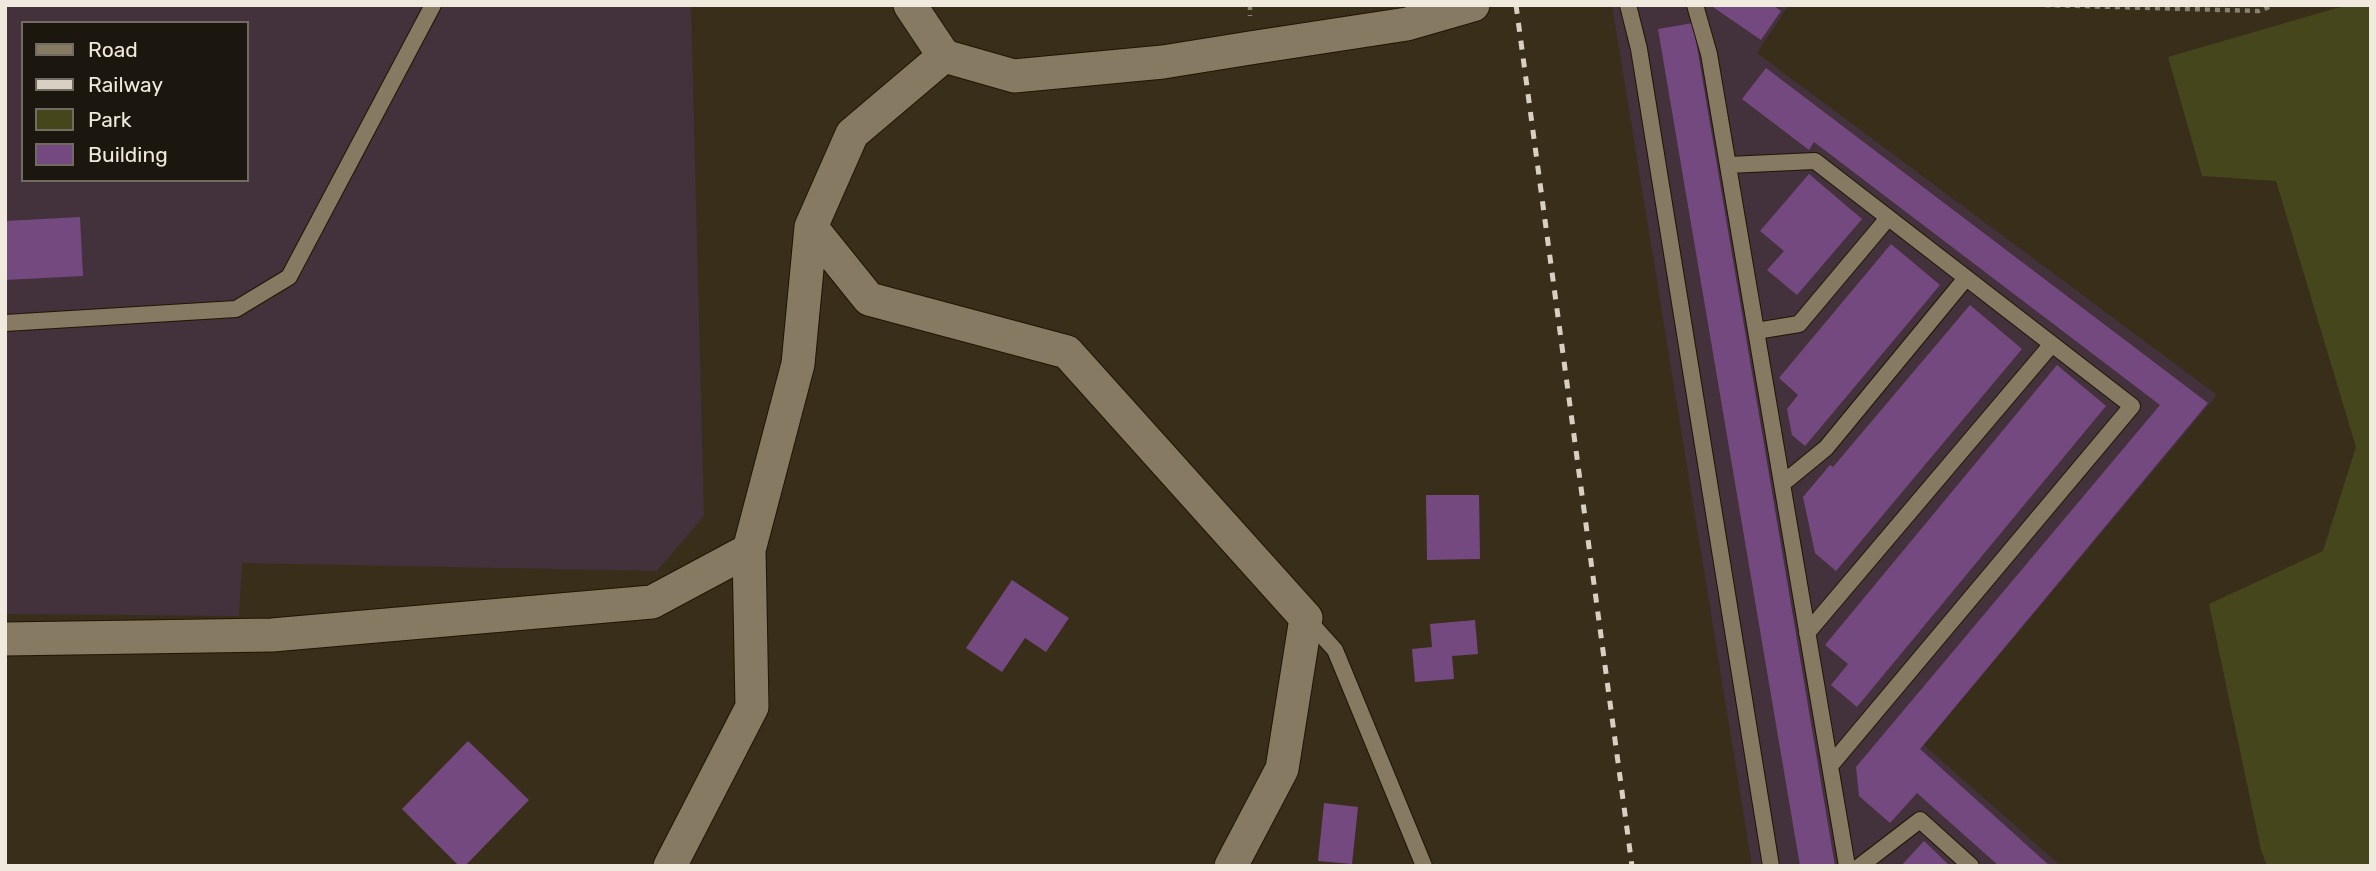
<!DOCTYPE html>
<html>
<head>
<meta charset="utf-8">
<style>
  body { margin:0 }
  #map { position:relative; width:2376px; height:871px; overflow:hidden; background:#392e1a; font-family:Rubik,sans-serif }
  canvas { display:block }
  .frame { position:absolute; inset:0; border:7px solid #f0e9dd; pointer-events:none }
  .legend { position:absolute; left:21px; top:21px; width:228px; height:161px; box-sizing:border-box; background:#1c170e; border:2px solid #716b61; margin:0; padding:9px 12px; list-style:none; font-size:21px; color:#f0e9dd }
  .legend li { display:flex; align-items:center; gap:14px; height:35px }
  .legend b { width:35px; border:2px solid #716b61 }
</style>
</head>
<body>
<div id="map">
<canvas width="2376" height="871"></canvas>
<div class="frame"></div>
<ul class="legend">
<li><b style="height:9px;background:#867a63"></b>Road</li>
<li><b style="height:9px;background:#d7d0c3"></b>Railway</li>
<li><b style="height:19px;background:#45461c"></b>Park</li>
<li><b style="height:19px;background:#744980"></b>Building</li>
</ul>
</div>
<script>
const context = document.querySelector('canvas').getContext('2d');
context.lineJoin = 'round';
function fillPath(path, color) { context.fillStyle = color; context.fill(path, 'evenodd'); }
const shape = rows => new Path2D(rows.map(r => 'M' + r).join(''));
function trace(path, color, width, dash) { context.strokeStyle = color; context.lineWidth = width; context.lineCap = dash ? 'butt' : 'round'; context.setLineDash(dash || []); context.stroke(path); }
fillPath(shape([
  [5,5,691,5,704,516,657,571,242,563,239,616,5,614],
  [23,23,247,23,247,180,23,180],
  [1612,5,1789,5,1757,53,2217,395,1924,745,2061,866,1752,866]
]), '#43313b');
fillPath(shape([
  [2347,5,2371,5,2371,866,2267,866,2261,850,2209,604,2323,551,2356,447,2276,181,2202,176,2168,57]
]), '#45461c');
fillPath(shape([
  [1710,5,1773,5,1781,11,1761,40],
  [1693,23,1835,866,1800,866,1658,29],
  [1766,68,2208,403,1920,749,2050,866,1999,866,1917,793,1890,823,1859,796,1856,767,2160,405,1814,142,1809,150,1742,99],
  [1809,174,1862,219,1797,295,1767,270,1784,251,1760,231],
  [80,217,83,276,5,280,5,221],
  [1891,244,1940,285,1805,446,1792,435,1787,409,1798,395,1779,378],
  [1970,305,2022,349,1836,571,1815,553,1803,497,1830,465,1833,467],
  [2057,365,2106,406,1857,707,1831,685,1848,664,1825,645],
  [1426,495,1479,495,1480,559,1427,560],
  [1012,580,1069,618,1046,652,1025,638,1002,672,966,648],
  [1475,620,1478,654,1452,656,1454,679,1415,682,1412,649,1432,647,1430,624],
  [468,741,529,800,465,866,459,866,402,809],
  [1324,803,1358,807,1352,864,1318,861],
  [1924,841,1950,866,1901,866]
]), '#744980');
const lane = shape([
  [1628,5,1639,49,1771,866],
  [1695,5,1709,54,1847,866],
  [1728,165,1815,161,2132,406,1830,766],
  [5,323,236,309,289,277,433,5],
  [1756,331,1799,324,1888,218],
  [1782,484,1826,448,1966,278],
  [1308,620,1335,650,1424,866],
  [1807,633,2052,344],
  [1860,866,1920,820,1971,866]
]);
const street = shape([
  [910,5,944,56,1014,76,1163,62,1250,48,1407,24,1473,5],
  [811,227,869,299,1067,352,1306,618,1282,769,1231,866],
  [5,639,272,635,652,602,749,550,798,364,811,227,852,134,944,56],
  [670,866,752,707,749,550]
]);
trace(lane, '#201603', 18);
trace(street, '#201603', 35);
trace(shape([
  [1250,5,1250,16],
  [2045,5,2259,11,2274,5]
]), '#898070', 4.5, [5, 5]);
trace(lane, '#867a63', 16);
trace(street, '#867a63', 33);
trace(shape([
  [1516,5,1632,866]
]), '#d7d0c3', 5, [9, 9]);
</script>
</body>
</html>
